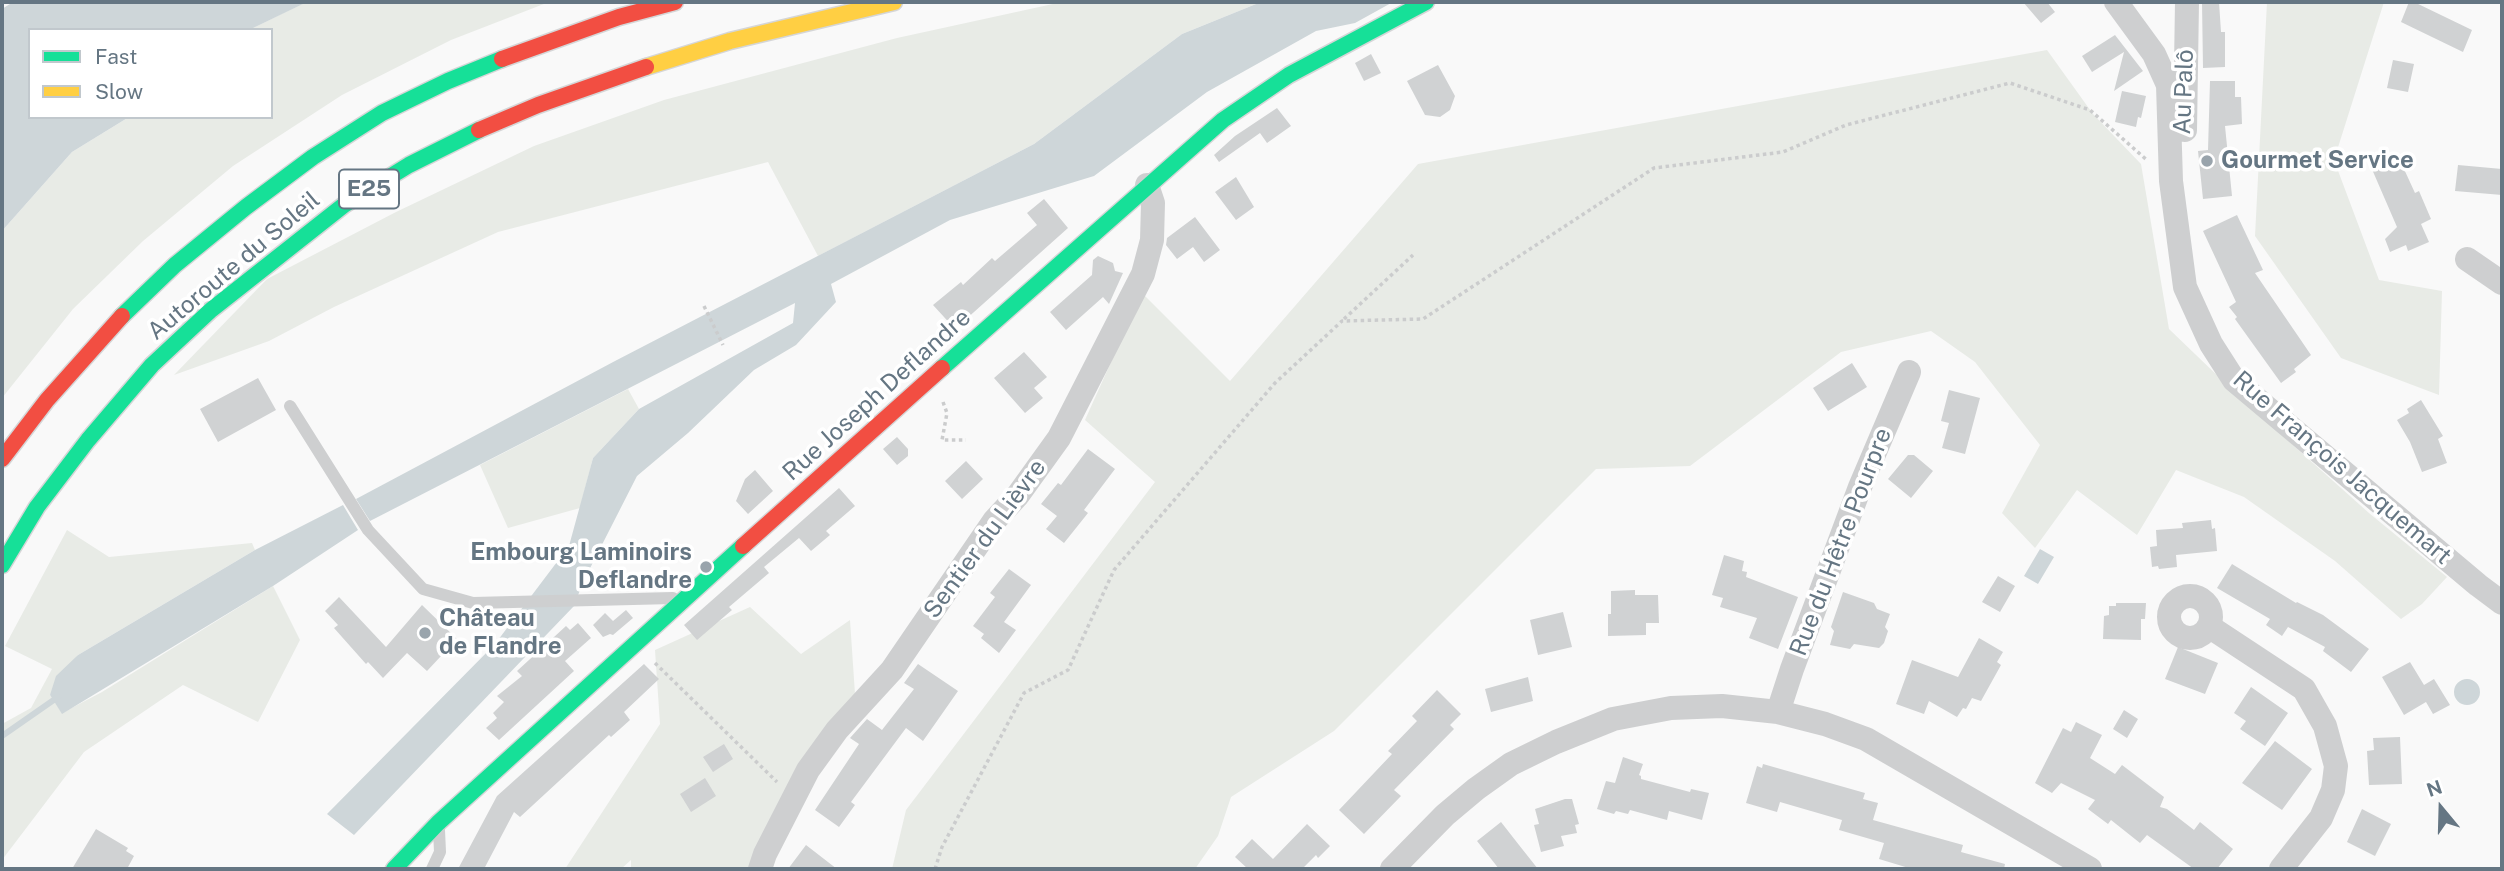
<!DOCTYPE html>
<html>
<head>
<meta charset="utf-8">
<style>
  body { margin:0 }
  #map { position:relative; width:2504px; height:871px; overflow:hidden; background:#f9f9f9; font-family:"Public Sans",sans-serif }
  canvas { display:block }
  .frame { position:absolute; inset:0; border:4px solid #657683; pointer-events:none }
  .legend { position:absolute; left:28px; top:28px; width:245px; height:91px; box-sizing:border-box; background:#fff; border:2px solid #c1c8cd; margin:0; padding:9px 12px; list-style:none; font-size:21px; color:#657683 }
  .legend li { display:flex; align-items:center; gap:14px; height:35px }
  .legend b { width:35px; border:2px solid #c1c8cd }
  .north { position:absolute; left:2406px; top:773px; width:70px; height:70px; -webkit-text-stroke:5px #fff; paint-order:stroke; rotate:341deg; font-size:19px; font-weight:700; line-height:28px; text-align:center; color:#657683 }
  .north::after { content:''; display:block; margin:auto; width:24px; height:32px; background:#657683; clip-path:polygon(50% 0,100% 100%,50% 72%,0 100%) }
</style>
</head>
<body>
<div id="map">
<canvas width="2504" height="871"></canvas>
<div class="frame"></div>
<ul class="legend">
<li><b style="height:9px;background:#16e098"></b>Fast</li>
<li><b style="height:9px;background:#ffcf43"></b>Slow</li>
</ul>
<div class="north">N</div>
</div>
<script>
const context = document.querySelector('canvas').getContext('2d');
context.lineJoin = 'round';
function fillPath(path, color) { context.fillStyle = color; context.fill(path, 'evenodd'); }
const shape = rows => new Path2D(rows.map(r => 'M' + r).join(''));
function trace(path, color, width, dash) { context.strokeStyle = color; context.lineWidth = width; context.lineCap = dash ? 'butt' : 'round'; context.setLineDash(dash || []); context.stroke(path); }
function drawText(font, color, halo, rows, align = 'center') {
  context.font = font + ' "Public Sans",sans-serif'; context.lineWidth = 7; context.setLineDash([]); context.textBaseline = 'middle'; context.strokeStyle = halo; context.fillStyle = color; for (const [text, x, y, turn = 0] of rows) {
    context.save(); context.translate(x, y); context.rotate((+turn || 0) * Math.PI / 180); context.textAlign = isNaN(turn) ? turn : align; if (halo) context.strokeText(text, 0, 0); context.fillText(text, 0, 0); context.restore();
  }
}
fillPath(shape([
  [306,2,549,2,451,40,342,95,233,166,143,241,73,309,2,398,2,231,72,152,129,117,271,117,271,30,249,30],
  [1062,2,1261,2,1182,34,1034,144,818,256,768,162,498,232,334,307,269,341,174,375,267,279,396,212,534,146,664,100,897,38],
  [2267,2,2384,2,2334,160,2379,280,2442,291,2439,395,2341,358,2255,236],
  [2047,50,2093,114,2141,164,2169,329,2248,405,2369,513,2447,577,2422,604,2401,619,2335,561,2244,497,2176,470,2137,535,2077,490,2035,548,2002,513,2040,445,1975,362,1931,331,1841,352,1690,466,1596,469,1334,731,1231,797,1218,836,1195,869,892,869,906,810,1155,482,1085,420,1142,293,1230,381,1418,164],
  [628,389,639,409,593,458,580,508,508,528,480,465],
  [67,530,109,557,252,543,255,550,78,655,50,695,62,713,102,692,273,586,300,640,258,722,183,685,84,752,2,860,2,724,31,708,52,669,5,646],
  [750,607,801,654,850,620,856,709,760,869,631,869,631,860,621,869,565,869,660,724,655,650]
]), '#e8ebe6');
fillPath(shape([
  [13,2,307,2,249,30,30,30,30,117,129,117,72,152,2,231,2,9],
  [1261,2,1393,2,1355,23,1316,31,1207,92,1094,176,950,220,831,284,836,302,796,345,754,370,688,433,637,476,583,582,574,606,354,835,327,814,495,644,569,546,593,458,639,409,793,323,795,303,370,521,356,499,615,361,1034,144,1182,34],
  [343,505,358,530,273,586,62,714,50,695,56,676,78,655,255,550],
  [2040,549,2054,557,2038,584,2024,576],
  '2454 692a13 13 0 1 1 26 0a13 13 0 1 1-26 0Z'
]), '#ced6d9');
trace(shape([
  [2,736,58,697]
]), '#ced6d9', 6);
fillPath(shape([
  [2023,2,2047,2,2055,12,2041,23],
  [2202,2,2219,2,2221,32,2225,32,2225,67,2203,68],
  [2409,2,2414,2,2472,30,2463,52,2401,22],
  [2115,35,2143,71,2114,91,2124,52,2092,72,2082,56],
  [1371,54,1381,73,1364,81,1355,63],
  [2393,60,2414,64,2408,92,2387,88],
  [1438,65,1455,96,1450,110,1440,117,1425,115,1407,81],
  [2210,81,2235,81,2235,97,2241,97,2242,124,2225,126,2232,196,2203,199,2198,151,2208,150],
  [2122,91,2146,96,2141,118,2138,117,2136,127,2115,122],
  [1277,108,1291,126,1267,143,1260,133,1219,162,1214,155,1235,136],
  [2398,156,2415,193,2419,191,2431,219,2421,224,2429,242,2408,251,2406,245,2390,252,2385,239,2397,227,2371,167],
  [2458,165,2502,169,2502,195,2455,191],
  [1236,177,1254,207,1236,220,1215,192],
  [1044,199,1068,228,955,329,933,305,961,282,963,285,992,258,995,261,1037,225,1027,213],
  [2237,215,2263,270,2255,273,2311,355,2294,369,2296,372,2281,383,2235,319,2237,317,2229,307,2236,302,2203,231],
  [1195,217,1220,250,1204,262,1193,247,1177,259,1166,245,1167,238],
  [1098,256,1113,263,1115,271,1123,273,1109,304,1103,297,1066,330,1050,312,1092,275,1093,260],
  [1024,352,1047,377,1034,388,1043,398,1025,413,994,378],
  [1852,363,1867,387,1828,411,1813,388],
  [258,378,276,410,218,442,200,409],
  [1949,390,1980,398,1965,454,1942,448,1949,423,1941,421],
  [2421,400,2443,436,2438,439,2447,463,2422,472,2410,442,2397,420,2409,413,2407,409],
  [897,437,908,449,908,456,897,465,883,449],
  [1088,449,1115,469,1084,510,1088,513,1064,543,1046,529,1057,516,1041,504,1058,483,1061,485],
  [1908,455,1914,455,1933,471,1911,498,1888,479],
  [966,461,983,479,962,499,945,481],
  [755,470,773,491,748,514,736,501,745,479],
  [839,488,855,506,826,531,830,535,811,551,799,538,764,567,769,573,729,607,732,610,697,640,684,625],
  [2211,520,2212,529,2215,528,2217,551,2176,555,2177,567,2159,569,2158,566,2152,567,2150,547,2157,546,2156,530,2183,528,2182,523],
  [1724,555,1744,561,1742,571,1747,572,1746,577,1798,597,1778,649,1749,638,1757,618,1720,607,1723,598,1712,595],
  [2232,564,2296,603,2297,602,2323,615,2369,649,2351,672,2323,651,2325,647,2288,627,2282,636,2266,625,2270,619,2217,588],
  [1009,569,1031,585,1004,622,1016,630,999,653,981,638,984,634,973,626,995,597,990,593],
  [1998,576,2015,586,2000,612,1982,602],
  [1635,590,1635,595,1658,595,1659,623,1646,623,1646,635,1608,636,1608,614,1611,614,1611,591],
  [1843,592,1874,603,1877,609,1890,614,1885,627,1888,631,1884,643,1879,648,1854,644,1850,649,1830,645,1834,631,1831,627],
  [339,597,386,647,422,605,457,639,427,671,407,653,383,678,368,662,366,664,334,628,338,625,325,611],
  [2116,603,2146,603,2145,619,2141,619,2141,640,2103,639,2104,616,2109,615,2109,606,2116,606],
  [626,610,633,618,613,635,610,634,603,637,593,625,605,613,613,621],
  [1563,612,1572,647,1538,655,1530,620],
  [578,623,591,638,565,661,574,671,499,740,486,728,497,718,493,713,504,702,497,696,522,676,517,671,566,626,570,630],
  [1979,638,2003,652,1997,662,2001,665,1981,701,1972,698,1966,709,1963,708,1957,717,1929,701,1924,714,1896,704,1912,660,1958,677],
  [2178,647,2218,663,2205,694,2165,679],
  [2410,662,2424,685,2434,679,2450,705,2433,714,2426,702,2404,715,2382,677],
  [644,664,659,679,624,712,630,720,611,737,609,735,520,817,514,812,484,869,458,869,497,796],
  [918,664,958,691,923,741,906,728,851,802,855,805,839,827,815,810,859,744,850,738,867,719,882,730,914,689,904,683],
  [1528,677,1533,701,1491,712,1485,689],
  [2251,687,2288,713,2265,746,2240,729,2246,721,2234,713],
  [1437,690,1461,714,1450,725,1454,729,1394,790,1401,796,1364,834,1339,810,1392,754,1388,751,1417,721,1412,716],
  [2124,710,2138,719,2127,738,2113,729],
  [2076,722,2102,735,2090,758,2115,774,2122,765,2164,797,2160,807,2167,809,2194,830,2200,822,2233,849,2217,869,2194,869,2147,835,2140,843,2111,820,2108,824,2088,809,2095,800,2061,783,2052,793,2035,783,2063,728,2071,732],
  [2400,737,2402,784,2369,785,2367,751,2374,750,2373,738],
  [2275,741,2312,769,2282,810,2242,783],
  [724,744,733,759,713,772,703,757],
  [1623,757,1643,764,1639,775,1641,776,1641,779,1690,792,1691,789,1709,793,1702,820,1669,811,1667,820,1630,810,1628,814,1616,811,1614,814,1597,809,1606,781,1615,783],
  [1763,764,1865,793,1863,799,1878,803,1873,820,1963,845,1961,852,2005,864,2004,869,1912,869,1879,859,1884,843,1839,830,1842,820,1780,802,1777,812,1746,803,1757,766,1762,768],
  [705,778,716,796,691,812,680,794],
  [1565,799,1572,799,1579,824,1575,825,1577,833,1561,836,1564,846,1541,852,1534,825,1539,824,1535,809],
  [2362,809,2391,824,2375,856,2347,842],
  [1501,822,1519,845,1538,869,1499,869,1477,841],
  [1307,824,1330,846,1318,858,1316,855,1302,869,1248,869,1235,857,1252,839,1273,859],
  [96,829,128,848,126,851,134,856,127,869,72,869],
  [806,845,837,869,788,869]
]), '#d0d2d3');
const fast = shape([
  [122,316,175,265,246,207,313,157,382,113,448,81,502,59],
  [942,368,1223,120,1289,75,1426,2],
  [2,565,37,507,88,440,152,365,211,310,344,205,409,165,479,130],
  [394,869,438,823,743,546]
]);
const slow = shape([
  [646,67,730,41,894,2]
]);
const jam = shape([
  [502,59,619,17,675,2],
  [479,130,538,105,646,67],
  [2,459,47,400,122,316],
  [743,546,942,368]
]);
trace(fast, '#d5d6d7', 19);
trace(slow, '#d5d6d7', 19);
trace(jam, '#d5d6d7', 19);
trace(shape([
  [704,306,723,345],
  [1344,319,1413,255],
  [943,402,947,413,942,440,966,440],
  [655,663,777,782],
  [935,869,942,847,1024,693,1068,670,1114,570,1275,383,1342,321,1423,319,1654,168,1783,152,1846,125,2010,83,2090,110,2148,161]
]), '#cbcccd', 3.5, [3.5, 3.5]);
trace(shape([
  [290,406,368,530,423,589,473,603,673,598],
  [432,869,440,852,439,830]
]), '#cecfd0', 12);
trace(shape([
  [2116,2,2154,54,2168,85,2171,181,2185,287,2211,344,2234,380,2478,585,2502,603],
  [2185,130,2187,2],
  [2467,259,2502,283],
  '2169 617a21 21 0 1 1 42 0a21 21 0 1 1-42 0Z',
  [2210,627,2304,689,2325,726,2336,766,2333,790,2321,818,2281,869],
  [1778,712,1792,669,1860,487,1909,372],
  [760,869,765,854,808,770,837,730,892,670,994,521,1018,495,1059,438,1143,274,1152,240,1153,203,1147,185],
  [1392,869,1445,815,1476,789,1511,764,1556,742,1613,719,1671,708,1722,706,1778,712,1825,724,1866,739,2090,869]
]), '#cecfd0', 24);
trace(fast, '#16e098', 16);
trace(slow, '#ffcf43', 16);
trace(jam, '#f24e42', 16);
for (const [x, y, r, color] of [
  [2207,161,7,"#99a4ac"],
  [706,567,7,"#99a4ac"],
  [425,633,7,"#99a4ac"]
]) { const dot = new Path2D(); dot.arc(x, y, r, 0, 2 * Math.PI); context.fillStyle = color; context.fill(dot); trace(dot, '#fff', 2.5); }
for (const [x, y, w] of [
  [369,189,60]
]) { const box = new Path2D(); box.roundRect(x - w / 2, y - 19.5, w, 39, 5); context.fillStyle = '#fff'; context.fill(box); trace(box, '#657683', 2); }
drawText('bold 23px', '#657683', null, [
  ["E25",369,189]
]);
drawText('24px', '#657683', '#fff', [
  ["Au Palô",2184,92,-88],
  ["Autoroute du Soleil",234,266,-40],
  ["Rue Joseph Deflandre",877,395,-42],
  ["Rue François Jacquemart",2342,468,41],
  ["Sentier du Lièvre",985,539,-54],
  ["Rue du Hêtre Pourpre",1841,542,-69]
]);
drawText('bold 24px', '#657683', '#fff', [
  ["Gourmet Service",2221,161],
  ["Embourg Laminoirs",692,553,"right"],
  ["Deflandre",692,581,"right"],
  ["Château",439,619],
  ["de Flandre",439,647]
], 'left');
</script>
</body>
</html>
